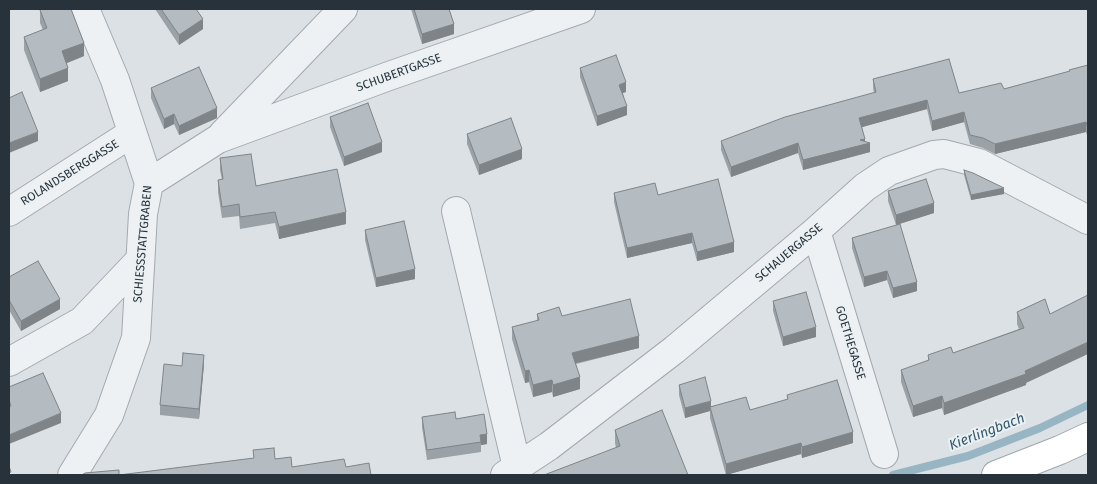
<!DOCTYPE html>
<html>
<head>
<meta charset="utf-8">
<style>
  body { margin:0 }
  #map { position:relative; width:1097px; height:484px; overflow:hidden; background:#dce1e5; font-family:"Fira Sans",sans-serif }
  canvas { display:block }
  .frame { position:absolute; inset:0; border:10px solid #27323b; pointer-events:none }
</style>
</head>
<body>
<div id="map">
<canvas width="1097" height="484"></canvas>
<div class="frame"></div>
</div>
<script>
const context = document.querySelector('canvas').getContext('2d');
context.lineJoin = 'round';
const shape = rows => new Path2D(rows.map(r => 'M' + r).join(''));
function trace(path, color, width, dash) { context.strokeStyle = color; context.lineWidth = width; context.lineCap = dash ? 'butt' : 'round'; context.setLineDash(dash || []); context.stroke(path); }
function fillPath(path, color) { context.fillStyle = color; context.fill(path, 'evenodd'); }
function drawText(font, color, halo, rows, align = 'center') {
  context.font = font + ' "Fira Sans",sans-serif'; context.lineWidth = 4; context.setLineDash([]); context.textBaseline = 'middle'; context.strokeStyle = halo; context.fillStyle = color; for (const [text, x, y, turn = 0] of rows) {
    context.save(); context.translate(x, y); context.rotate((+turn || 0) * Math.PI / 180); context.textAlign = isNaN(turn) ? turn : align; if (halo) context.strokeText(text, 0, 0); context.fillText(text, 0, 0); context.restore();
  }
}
trace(shape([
  [893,475,968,456,1040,428,1088,405]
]), '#98b5c4', 8);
const minor = shape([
  [223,134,343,9],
  [149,183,218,139,389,76,581,9],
  [456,211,517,467],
  [9,212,132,133],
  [816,231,884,454],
  [9,362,82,321,140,260],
  [72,475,109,415,136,338,143,214,149,183,115,80,85,9],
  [505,475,549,446,674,350,816,231,865,187,889,171,934,155,944,154,979,163,1088,220]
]);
const major = shape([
  [996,475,1060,450,1088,437]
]);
trace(minor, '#a2a9af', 30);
trace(major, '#9ca8b0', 30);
trace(minor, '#eef1f4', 28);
trace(major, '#fff', 28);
fillPath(shape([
  [155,9,196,9,203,29,179,45],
  [411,9,449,9,454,34,422,44],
  [40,10,84,56,67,63,68,81,40,92,24,50,24,37,43,30,40,23],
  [1088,65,1088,138,1086,132,995,154,983,148,970,144,964,122,932,131,927,109,862,127,865,141,870,152,803,170,798,153,731,177,721,150,721,141,874,93,873,88,873,79,959,93,1004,89,1069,72,1069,70],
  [580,68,626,92,623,93,627,115,597,126,580,77],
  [151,88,217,118,179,135,174,124,164,129,151,98],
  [330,117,382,152,344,166,330,127],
  [467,134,522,159,479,175,467,144],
  [220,158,256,186,346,224,279,239,275,223,240,229,239,216,222,218,218,192,218,180,222,180,220,170],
  [964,170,1004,194,971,200,964,175],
  [888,191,934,213,896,225,888,201],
  [614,193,658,195,734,252,697,261,692,243,627,258,614,202],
  [365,230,415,279,376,287,365,240],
  [852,238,917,291,893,298,887,280,864,287,852,248],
  [9,277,60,309,21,331,9,310],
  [1045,299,1026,385,944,415,942,408,913,417,901,382,901,370,928,361,928,355,953,353,1019,329,1017,324,1017,312],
  [773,301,816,337,783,346,773,311],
  [537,314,639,348,576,364,580,389,553,397,552,392,533,397,529,382,525,383,512,339,512,327,537,321],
  [204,364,199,419,160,415,160,405],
  [679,385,711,406,750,410,787,400,787,395,853,443,802,458,801,454,726,475,710,418,710,411,685,418,679,395],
  [422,417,456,419,487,444,481,445,481,452,427,460,422,427],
  [615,430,688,475,616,448,615,443]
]), '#9ba2a7');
fillPath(shape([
  [203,19,203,29,179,45,179,35],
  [454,24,454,34,422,44,422,34],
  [84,43,84,56,62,65,62,51],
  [68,68,68,81,40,92,40,79],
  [626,82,626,92,619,94,619,85],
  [927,100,927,109,859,128,859,118],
  [627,106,627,115,597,126,597,116],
  [217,108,217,118,179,135,179,126],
  [964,112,964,122,932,131,932,121],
  [174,114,174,124,164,129,164,119],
  [1086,122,1086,132,995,154,995,144],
  [38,132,38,141,9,153,9,143],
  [865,139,865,144,870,143,870,152,803,170,803,160],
  [382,142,382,152,344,166,344,157],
  [798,143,798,153,731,177,731,167],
  [522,149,522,159,479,175,479,165],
  [1004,188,1004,194,971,200,971,195],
  [934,203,934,213,896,225,896,215],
  [346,212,346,224,279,239,279,227],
  [692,233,692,243,627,258,627,248],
  [734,242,734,252,697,261,697,252],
  [415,269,415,279,376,287,376,278],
  [887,271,887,280,864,287,864,277],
  [917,282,917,291,893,298,893,288],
  [60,299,60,309,21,331,21,321],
  [816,327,816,337,783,346,783,337],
  [639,336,639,348,572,364,572,353],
  [1088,342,1088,354,1026,383,1026,385,944,415,944,403,1025,371],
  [204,355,204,364,199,419,199,409],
  [529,370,529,382,525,383,525,371],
  [580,377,580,389,553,397,553,385],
  [552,380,552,392,533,397,533,385],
  [942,396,942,408,913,417,913,406],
  [711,401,711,410,710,407,710,411,685,418,685,408],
  [61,413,61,423,9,444,9,435],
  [853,432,853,443,802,458,802,447],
  [487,434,487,444,481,445,480,435],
  [801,443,801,454,726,475,726,464]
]), '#7e8488');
const building = shape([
  [43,9,71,9,84,43,62,51,68,68,40,79,24,37,47,28,40,10,43,9],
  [161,9,196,9,203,19,179,35,161,9],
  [414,9,449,9,454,24,422,34,414,9],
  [616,55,626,82,619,85,627,106,597,116,580,68,616,55],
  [949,59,959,93,1001,83,1004,89,1070,71,1069,70,1088,65,1088,128,1086,122,995,144,983,138,970,135,964,112,932,121,927,100,859,118,865,139,860,140,870,143,803,160,798,143,731,167,721,141,785,117,876,92,873,79,949,59],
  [199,67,217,108,179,126,174,114,164,119,151,88,199,67],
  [22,92,38,132,9,143,9,98,22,92],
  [368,103,382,142,344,157,330,117,368,103],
  [511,118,522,149,479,165,467,134,511,118],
  [251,154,256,186,337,169,346,212,279,227,275,212,240,217,239,204,222,207,218,180,223,179,220,158,251,154],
  [964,170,973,173,1004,188,971,195,964,170],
  [718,179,734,242,697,252,692,233,627,248,614,193,655,183,658,195,718,179],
  [926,179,934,203,896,215,888,191,926,179],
  [404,221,415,269,376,278,365,230,404,221],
  [900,224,917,282,893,288,887,271,864,277,852,238,900,224],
  [38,261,60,299,21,321,9,300,9,277,38,261],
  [806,292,816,327,783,337,773,301,806,292],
  [1088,295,1088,342,1025,371,1026,374,944,403,942,396,913,406,901,370,929,360,928,355,951,347,953,353,1024,328,1017,312,1045,299,1050,314,1088,295],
  [630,299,639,336,572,353,580,377,553,385,552,380,533,385,529,370,525,371,512,327,539,320,537,314,559,307,562,316,630,299],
  [183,353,204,355,199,409,160,405,164,364,182,366,183,353],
  [43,373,61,413,9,435,9,407,11,406,9,400,9,387,43,373],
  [705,377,711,401,685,408,679,385,705,377],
  [837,380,853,432,802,447,801,443,726,464,710,407,746,397,750,410,788,399,787,395,837,380],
  [662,410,688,475,544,475,620,446,615,430,662,410],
  [455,412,456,419,484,414,487,434,480,435,481,442,427,450,422,417,455,412],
  [274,448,275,459,291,457,292,467,344,459,346,467,369,463,371,475,82,475,85,473,119,470,119,475,254,458,253,450,274,448],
  [9,466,11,472,9,473,9,466]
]);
fillPath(building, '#b4bcc2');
trace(building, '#7e8488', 1);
drawText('12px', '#27323b', '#ebf0f3', [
  ["SCHUBERTGASSE",399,73,-20],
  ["ROLANDSBERGGASSE",70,173,-32],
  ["SCHIESSSTATTGRABEN",143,244,-85],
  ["SCHAUERGASSE",789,253,-40],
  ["GOETHEGASSE",850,343,73]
]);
drawText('italic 14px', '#33576c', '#ebf0f3', [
  ["Kierlingbach",987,432,-21]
]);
</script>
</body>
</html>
